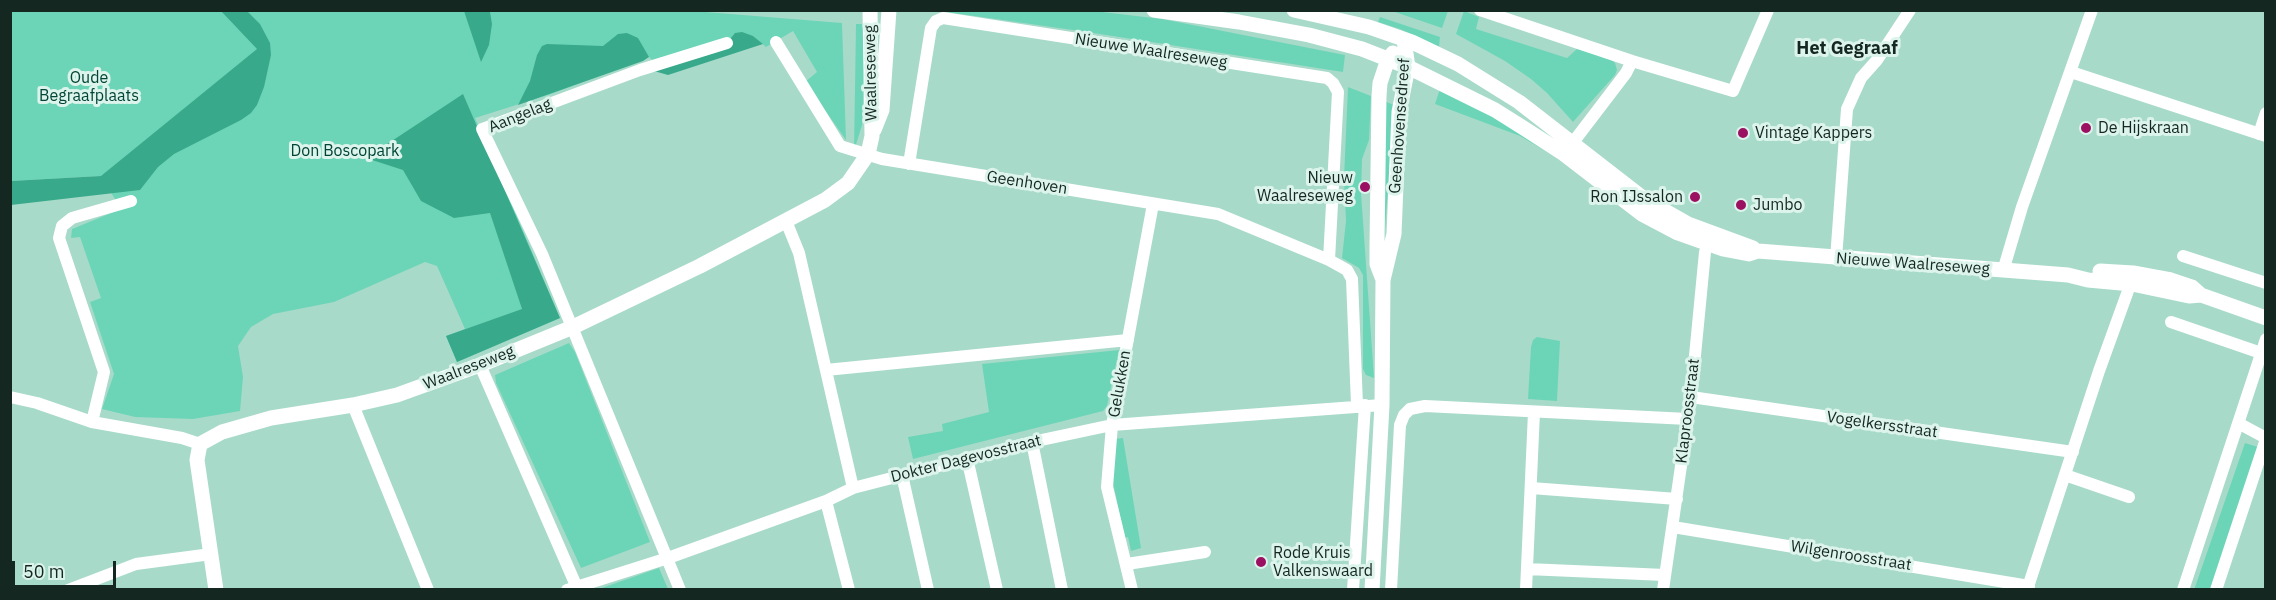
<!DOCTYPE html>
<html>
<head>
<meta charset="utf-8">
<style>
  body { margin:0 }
  #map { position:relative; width:2276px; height:600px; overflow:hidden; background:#a8dac9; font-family:"IBM Plex Sans",sans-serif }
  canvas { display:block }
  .frame { position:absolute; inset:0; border:12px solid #142721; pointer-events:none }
  .scale { position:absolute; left:12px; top:561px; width:104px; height:27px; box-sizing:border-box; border:3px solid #142721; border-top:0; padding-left:8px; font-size:18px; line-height:21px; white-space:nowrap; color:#142721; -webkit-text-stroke:4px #dcf4ec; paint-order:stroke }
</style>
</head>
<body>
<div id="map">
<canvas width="2276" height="600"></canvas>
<div class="frame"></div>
<div class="scale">50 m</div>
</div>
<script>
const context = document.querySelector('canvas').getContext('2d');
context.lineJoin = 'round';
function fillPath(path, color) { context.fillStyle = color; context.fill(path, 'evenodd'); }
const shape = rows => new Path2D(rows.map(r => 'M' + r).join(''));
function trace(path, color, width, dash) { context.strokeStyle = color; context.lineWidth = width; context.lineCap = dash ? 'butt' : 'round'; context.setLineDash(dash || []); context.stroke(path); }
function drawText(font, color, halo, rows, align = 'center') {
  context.font = font + ' "IBM Plex Sans",sans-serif'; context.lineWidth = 6; context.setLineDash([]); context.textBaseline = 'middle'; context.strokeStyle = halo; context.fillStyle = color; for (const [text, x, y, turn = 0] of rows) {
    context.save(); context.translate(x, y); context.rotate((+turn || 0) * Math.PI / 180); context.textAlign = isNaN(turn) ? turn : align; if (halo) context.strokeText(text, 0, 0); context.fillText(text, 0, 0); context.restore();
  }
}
fillPath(shape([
  [681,10,842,23,846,140,805,82,817,72,793,31,766,47,753,36,722,49,653,61,649,57,551,94,475,118,560,318,457,362,446,336,465,329,437,266,425,262,334,302,273,314,251,327,238,346,243,377,240,411,193,419,135,417,102,409,114,374,90,302,101,298,80,237,71,238,72,229,121,209,101,176,11,181,11,11],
  [1094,11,1162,19,1345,55,1343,72,1087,32,939,11,918,11],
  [1392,11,1448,10,1448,11,1442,28],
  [1464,11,1479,17,1476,29,1567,58,1577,49,1611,59,1615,63,1617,70,1615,75,1573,122,1547,93,1531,79,1505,61,1456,34],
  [1380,17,1440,37,1439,47,1400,29,1378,22],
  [856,24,866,24,862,125,854,151],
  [1348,87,1371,96,1369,140,1362,159,1361,193,1374,378,1366,375,1363,369,1363,275,1359,268,1342,258,1346,221,1344,178],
  [1440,89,1481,108,1561,160,1520,136,1435,104],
  [1384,101,1394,105,1383,257],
  [1537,337,1560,341,1557,401,1528,399,1531,347,1533,340],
  [569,343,575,352,650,542,581,568,496,383,495,375],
  [1119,350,1107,406,1103,411,913,459,908,437,943,431,942,424,989,412,982,364],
  [1123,438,1141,548,1131,551,1128,537,1125,538,1111,474,1115,439],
  [2245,443,2258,447,2211,589,2194,590],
  [659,568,668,589,599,589,656,569]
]), '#6dd5b7');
fillPath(shape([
  [221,11,247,11,260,24,270,43,271,55,264,87,257,105,251,113,241,120,174,154,158,167,140,190,11,205,11,181,101,176,257,49],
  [464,11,489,11,490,12,492,24,489,45,481,62],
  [742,32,753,36,763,44,668,75,654,71,722,49,735,33],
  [627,33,638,38,649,57,643,61,518,105,530,81,537,55,542,46,547,44,603,46,618,34],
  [463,94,560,318,457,362,446,336,522,309,490,213,454,218,421,201,403,170,366,158]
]), '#39a98c');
trace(shape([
  [1480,10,1632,61,1733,91,1768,10],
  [776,42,840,146,882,159,1218,214,1329,260,1347,270,1352,279,1357,405],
  [2071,72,2266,136],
  [2259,134,2266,113],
  [1568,149,1626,73,1632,61],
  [909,164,931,28,936,21,943,18,1327,78,1333,83,1338,92,1329,260],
  [786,221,799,253,853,488],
  [2183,256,2266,283],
  [1836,259,1847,109,1861,78,1877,60,1910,10],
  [2003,271,2022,207,2092,10],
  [2171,322,2261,353],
  [480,365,578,590],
  [826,370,1128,340],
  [10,397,37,403,92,422,182,438,200,444],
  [1691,397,2073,452],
  [353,405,428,590],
  [92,422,104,372,59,238,62,226,72,218,131,201],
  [2238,423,2266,438],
  [1032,442,1062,590],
  [967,458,997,590],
  [902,475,928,590],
  [2065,475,2129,497],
  [1531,488,1677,499],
  [826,501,849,590],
  [1673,527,2029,586],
  [1127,564,1205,552],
  [1527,569,1665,575],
  [68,590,136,564,211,554],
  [567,590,668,558,826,501,853,488,1032,442,1112,425,1382,405],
  [680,590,542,254,482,129,640,70,727,43],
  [1132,590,1107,487,1112,425,1153,204],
  [1353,590,1365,405],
  [1391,590,1400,425,1404,415,1410,409,1425,406,1688,419],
  [1526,590,1534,412],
  [1663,590,1691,397,1705,252],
  [2027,590,2099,371,2133,277],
  [2183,590,2266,339],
  [2216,590,2266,439]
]), '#fff', 12);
trace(shape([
  [1154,10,1239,22,1309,35,1362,49,1408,67,1495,110,1522,127,1564,154,1642,214,1678,233,1723,249,1749,254,1758,251,2068,275,2088,280,2132,284,2189,296,2201,295],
  [1294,10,1369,27,1412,42,1458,64,1519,102,1644,199,1688,224,1753,248],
  [874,130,882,110,889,10],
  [2100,271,2133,273,2171,280,2192,287,2201,295,2266,318],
  [1382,277,1377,264,1377,245,1379,96,1380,83,1388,59,1393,53],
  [216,590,197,460,200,444,222,432,271,418,353,405,397,395,480,365,573,327,700,266,825,200,848,183,868,154,872,136,870,10],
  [1372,590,1382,405,1383,280,1394,234,1399,112,1408,67,1404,40]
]), '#fff', 15);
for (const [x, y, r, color] of [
  [2086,128,6,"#9b1061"],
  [1743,133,6,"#9b1061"],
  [1365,187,6,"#9b1061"],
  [1695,197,6,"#9b1061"],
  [1741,205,6,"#9b1061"],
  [1261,562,6,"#9b1061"]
]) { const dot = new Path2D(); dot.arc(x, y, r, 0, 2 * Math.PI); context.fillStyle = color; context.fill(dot); trace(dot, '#dcf4ec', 2); }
drawText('16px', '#142721', '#dcf4ec', [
  ["Nieuwe Waalreseweg",1151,51,9],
  ["Waalreseweg",871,73,-91],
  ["Aangelag",520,116,-22],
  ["Geenhovensedreef",1400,126,-86],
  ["Geenhoven",1027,183,9],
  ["Nieuwe Waalreseweg",1913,264,4],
  ["Waalreseweg",469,368,-21],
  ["Gelukken",1120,384,-80],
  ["Klaproosstraat",1688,411,-83],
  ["Vogelkersstraat",1882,425,8],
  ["Dokter Dagevosstraat",966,459,-14],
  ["Wilgenroosstraat",1851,556,9]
]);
drawText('16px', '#024536', '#dcf4ec', [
  ["Oude",89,78],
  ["Begraafplaats",89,96],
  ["Don Boscopark",345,151]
]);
drawText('16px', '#142721', '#dcf4ec', [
  ["De Hijskraan",2098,128],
  ["Vintage Kappers",1755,133],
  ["Nieuw",1353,178,"right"],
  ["Waalreseweg",1353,196,"right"],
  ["Ron IJssalon",1683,197,"right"],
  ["Jumbo",1753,205],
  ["Rode Kruis",1273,553],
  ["Valkenswaard",1273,571]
], 'left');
drawText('bold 18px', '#142721', '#dcf4ec', [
  ["Het Gegraaf",1847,49]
]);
</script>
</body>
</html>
